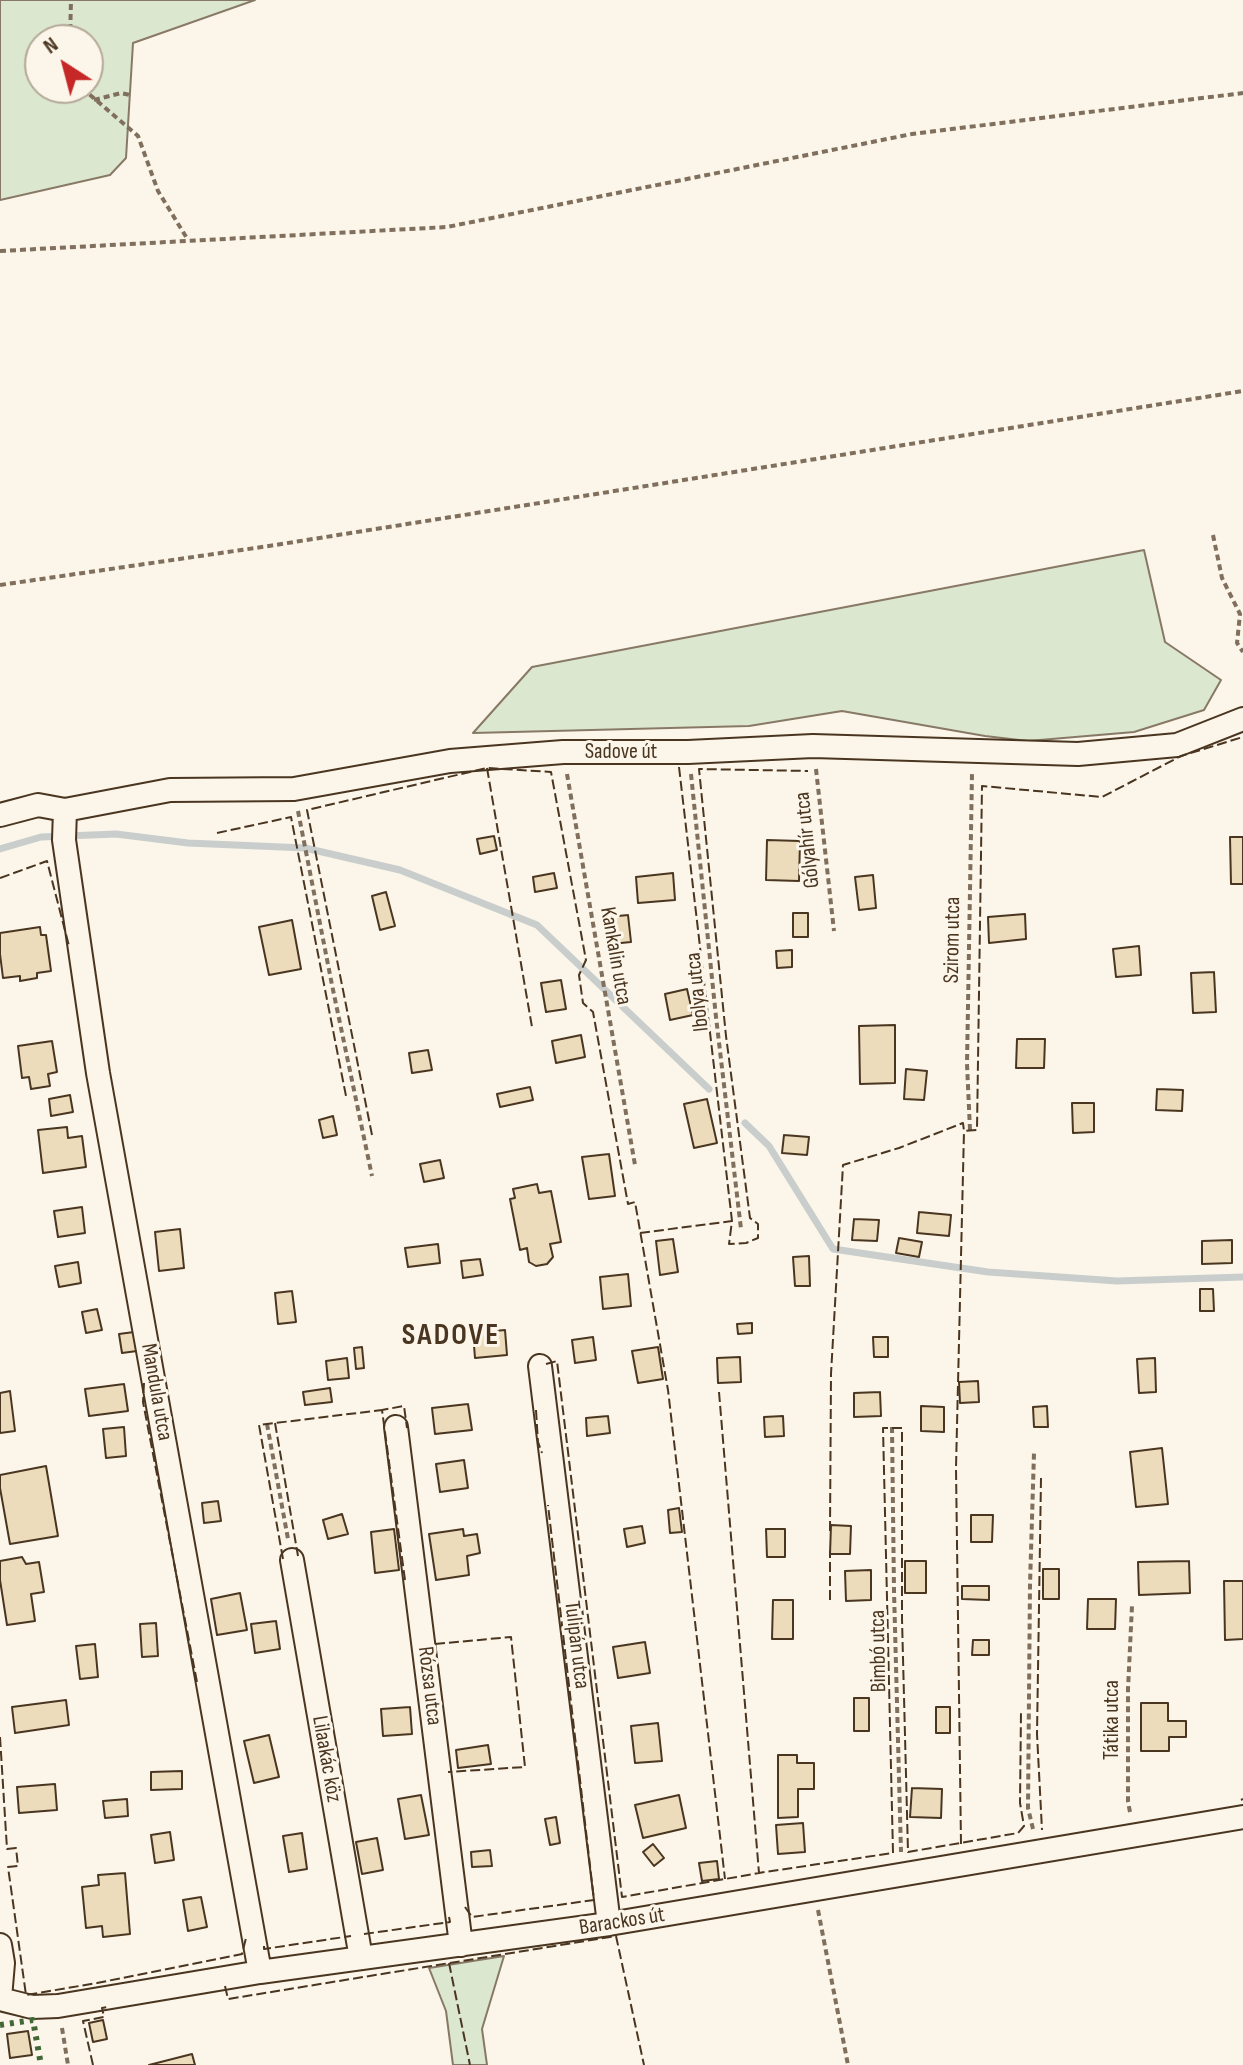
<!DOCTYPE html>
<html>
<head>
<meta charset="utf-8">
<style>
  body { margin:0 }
  #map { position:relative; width:1243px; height:2065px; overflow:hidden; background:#fbf6e9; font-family:"Sofia Sans Condensed",sans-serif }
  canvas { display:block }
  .north { position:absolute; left:24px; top:24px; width:80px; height:80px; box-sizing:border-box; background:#fbf6e9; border:2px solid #b4a999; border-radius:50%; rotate:324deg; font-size:22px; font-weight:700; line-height:32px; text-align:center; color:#4a3520 }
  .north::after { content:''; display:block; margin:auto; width:28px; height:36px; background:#c62828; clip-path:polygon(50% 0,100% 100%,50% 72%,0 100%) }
</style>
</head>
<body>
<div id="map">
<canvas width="1243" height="2065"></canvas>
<div class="north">N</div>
</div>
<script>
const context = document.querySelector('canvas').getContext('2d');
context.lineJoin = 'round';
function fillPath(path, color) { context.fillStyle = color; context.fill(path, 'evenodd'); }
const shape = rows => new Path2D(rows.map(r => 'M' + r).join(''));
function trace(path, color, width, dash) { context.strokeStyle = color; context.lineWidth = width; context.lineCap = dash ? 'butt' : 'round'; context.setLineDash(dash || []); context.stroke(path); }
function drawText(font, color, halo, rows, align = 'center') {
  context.font = font + ' "Sofia Sans Condensed",sans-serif'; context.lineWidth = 6; context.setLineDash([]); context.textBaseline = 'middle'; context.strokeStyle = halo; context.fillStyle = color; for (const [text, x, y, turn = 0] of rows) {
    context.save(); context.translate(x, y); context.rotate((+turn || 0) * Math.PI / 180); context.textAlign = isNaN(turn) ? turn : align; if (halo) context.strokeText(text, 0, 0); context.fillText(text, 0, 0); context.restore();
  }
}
const green = shape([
  [0,0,255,0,133,43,126,158,110,175,0,200,0,0],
  [40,40,88,40,88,88,40,88,40,40],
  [1144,550,1165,642,1221,680,1204,710,1134,732,1028,741,985,736,842,711,749,726,473,733,532,667,1144,550],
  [504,1956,482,2029,487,2065,453,2065,446,2011,429,1968,504,1956]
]);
fillPath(green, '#dce7d0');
trace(green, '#887966', 2);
trace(shape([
  [0,849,41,837,116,834,188,843,305,848,400,870,537,925,709,1089],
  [745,1123,769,1146,833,1249,988,1272,1117,1281,1243,1277]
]), '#c9cecd', 7);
const building = shape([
  [494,836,497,850,480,854,477,839,494,836],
  [1230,837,1243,837,1243,884,1231,884,1230,837],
  [767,840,800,841,799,881,766,880,767,840],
  [554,873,557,888,535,892,533,877,554,873],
  [673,873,675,900,638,903,636,877,673,873],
  [873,875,876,908,859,910,855,877,873,875],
  [386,892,395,926,380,930,372,896,386,892],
  [793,913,808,913,808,937,793,937,793,913],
  [1025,914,1026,939,989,943,988,917,1025,914],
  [628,915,631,942,611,944,608,917,628,915],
  [292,920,301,969,269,975,259,927,292,920],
  [40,927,41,935,46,935,51,971,37,973,37,978,20,981,20,976,3,978,0,954,0,933,40,927],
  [1139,946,1141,975,1116,977,1113,949,1139,946],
  [792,950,792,967,777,968,776,951,792,950],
  [1214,972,1216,1012,1193,1013,1191,973,1214,972],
  [561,980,566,1009,546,1012,541,983,561,980],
  [687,989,693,1015,670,1020,665,994,687,989],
  [895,1025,895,1083,860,1084,859,1026,895,1025],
  [581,1035,585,1057,556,1063,552,1041,581,1035],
  [1017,1039,1045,1039,1044,1068,1016,1068,1017,1039],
  [52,1041,57,1072,48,1074,50,1086,31,1089,29,1077,22,1078,18,1046,52,1041],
  [428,1050,432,1070,412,1073,409,1053,428,1050],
  [906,1069,927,1071,924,1100,904,1099,906,1069],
  [530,1087,533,1100,500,1107,497,1094,530,1087],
  [1157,1089,1183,1090,1182,1111,1156,1110,1157,1089],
  [70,1095,73,1112,51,1116,49,1099,70,1095],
  [707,1099,717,1143,694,1148,684,1104,707,1099],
  [1072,1103,1094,1103,1094,1132,1073,1133,1072,1103],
  [333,1116,337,1135,323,1138,319,1120,333,1116],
  [67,1127,68,1138,82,1136,86,1167,43,1173,38,1130,67,1127],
  [784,1135,809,1137,807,1155,782,1153,784,1135],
  [609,1154,615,1196,589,1199,582,1157,609,1154],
  [440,1160,444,1178,424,1182,420,1164,440,1160],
  [537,1184,539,1193,551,1191,561,1242,550,1244,553,1257,547,1264,536,1266,529,1262,527,1248,520,1250,510,1199,515,1198,513,1189,537,1184],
  [82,1207,85,1233,58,1237,54,1211,82,1207],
  [919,1212,951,1215,949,1236,917,1233,919,1212],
  [854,1219,879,1220,877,1241,852,1240,854,1219],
  [180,1229,184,1268,159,1271,155,1232,180,1229],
  [899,1238,922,1242,919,1257,896,1253,899,1238],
  [673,1239,678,1272,660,1275,656,1241,673,1239],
  [1232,1240,1232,1263,1202,1264,1202,1241,1232,1240],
  [438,1244,440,1263,408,1267,405,1248,438,1244],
  [809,1256,810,1286,795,1286,793,1257,809,1256],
  [480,1259,483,1275,463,1278,461,1261,480,1259],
  [78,1262,81,1283,59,1287,55,1266,78,1262],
  [628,1274,631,1306,603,1309,600,1277,628,1274],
  [1200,1289,1213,1289,1214,1311,1200,1311,1200,1289],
  [292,1291,296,1322,278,1324,275,1293,292,1291],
  [97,1309,102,1330,86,1333,82,1312,97,1309],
  [752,1323,752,1333,738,1334,737,1324,752,1323],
  [505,1330,507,1355,475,1358,473,1333,505,1330],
  [134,1332,137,1351,122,1353,119,1334,134,1332],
  [593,1337,596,1360,575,1363,572,1340,593,1337],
  [873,1337,888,1337,888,1357,874,1357,873,1337],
  [362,1347,364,1368,356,1369,354,1348,362,1347],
  [658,1347,663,1379,638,1383,632,1351,658,1347],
  [740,1357,741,1382,718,1383,717,1358,740,1357],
  [347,1358,349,1378,328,1380,326,1361,347,1358],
  [1155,1358,1156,1392,1139,1393,1137,1359,1155,1358],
  [978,1381,979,1402,960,1403,959,1382,978,1381],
  [124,1384,128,1411,89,1416,85,1389,124,1384],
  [330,1388,332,1402,305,1405,303,1392,330,1388],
  [10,1391,15,1431,0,1433,0,1393,10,1391],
  [880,1392,881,1416,854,1417,854,1393,880,1392],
  [468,1404,472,1430,435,1434,432,1408,468,1404],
  [921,1406,944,1407,944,1432,921,1431,921,1406],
  [1047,1406,1048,1427,1034,1427,1033,1407,1047,1406],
  [608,1416,610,1433,587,1436,586,1418,608,1416],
  [783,1416,784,1436,765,1437,764,1417,783,1416],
  [124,1427,126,1456,106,1458,103,1429,124,1427],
  [1162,1448,1168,1504,1136,1507,1130,1452,1162,1448],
  [464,1460,468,1488,440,1492,436,1464,464,1460],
  [46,1466,58,1536,10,1544,0,1488,0,1475,46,1466],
  [218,1501,221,1521,204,1523,202,1503,218,1501],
  [679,1508,682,1532,670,1533,668,1510,679,1508],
  [342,1514,348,1534,328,1539,323,1520,342,1514],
  [971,1515,993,1515,992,1542,971,1542,971,1515],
  [831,1525,851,1526,850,1554,830,1554,831,1525],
  [642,1526,645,1543,627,1547,624,1529,642,1526],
  [394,1529,399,1570,375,1573,371,1532,394,1529],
  [463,1529,464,1536,477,1534,480,1553,467,1556,469,1575,436,1580,429,1534,463,1529],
  [766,1529,785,1529,785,1557,767,1557,766,1529],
  [22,1557,26,1564,39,1562,44,1592,31,1594,35,1621,7,1625,0,1580,0,1561,22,1557],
  [905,1561,926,1561,926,1593,905,1593,905,1561],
  [1189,1561,1190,1593,1139,1595,1138,1562,1189,1561],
  [1043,1569,1059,1569,1059,1599,1043,1599,1043,1569],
  [871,1570,871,1600,846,1601,845,1571,871,1570],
  [1224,1581,1243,1581,1243,1639,1225,1640,1224,1581],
  [962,1586,989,1586,989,1600,962,1599,962,1586],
  [240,1593,247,1630,217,1635,211,1599,240,1593],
  [1088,1599,1116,1599,1115,1629,1087,1629,1088,1599],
  [773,1600,793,1600,793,1639,772,1639,773,1600],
  [276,1621,280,1649,255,1653,251,1624,276,1621],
  [156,1623,158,1656,142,1657,140,1624,156,1623],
  [973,1640,989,1640,989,1655,972,1655,973,1640],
  [645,1642,650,1673,618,1678,613,1647,645,1642],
  [95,1644,98,1677,80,1679,76,1646,95,1644],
  [854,1698,869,1698,869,1731,854,1731,854,1698],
  [66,1700,69,1725,15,1733,12,1707,66,1700],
  [1141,1703,1168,1703,1168,1721,1186,1721,1186,1737,1169,1737,1169,1751,1141,1751,1141,1703],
  [410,1707,412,1734,383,1736,381,1709,410,1707],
  [936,1707,950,1707,950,1733,936,1733,936,1707],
  [658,1723,662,1761,635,1763,631,1726,658,1723],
  [269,1735,279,1777,254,1783,244,1741,269,1735],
  [488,1745,491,1764,458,1768,456,1750,488,1745],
  [778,1755,797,1755,797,1763,814,1763,814,1789,798,1789,798,1817,778,1818,778,1755],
  [182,1771,182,1789,151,1790,151,1772,182,1771],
  [55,1784,57,1810,19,1813,17,1787,55,1784],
  [912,1788,942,1789,941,1818,910,1817,912,1788],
  [421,1795,429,1835,405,1839,398,1799,421,1795],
  [679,1795,686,1828,643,1838,635,1805,679,1795],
  [127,1799,128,1816,105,1818,103,1801,127,1799],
  [556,1817,560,1843,550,1845,545,1819,556,1817],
  [803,1823,805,1852,778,1854,776,1825,803,1823],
  [170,1832,174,1860,155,1863,151,1835,170,1832],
  [302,1833,307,1869,289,1872,283,1836,302,1833],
  [377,1838,383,1870,362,1874,356,1842,377,1838],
  [653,1844,664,1858,654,1866,643,1852,653,1844],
  [490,1850,492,1866,472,1867,471,1852,490,1850],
  [717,1861,719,1879,702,1881,699,1863,717,1861],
  [125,1873,130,1934,103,1937,102,1926,86,1928,82,1887,99,1885,98,1875,125,1873],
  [201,1897,207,1927,188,1931,183,1900,201,1897],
  [103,2020,107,2039,93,2042,89,2023,103,2020],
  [28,2031,32,2055,10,2058,7,2034,28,2031],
  [192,2054,195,2065,149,2065,192,2054]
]);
fillPath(building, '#ecdcbc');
trace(building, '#4a3520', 2);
const street = shape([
  [65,810,64,840,98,1073,260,1972],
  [0,815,38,805,65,810,170,790,294,789,450,761,563,752,688,752,813,746,1078,754,1177,745,1243,719],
  [540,1366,609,1924],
  [396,1427,461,1945],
  [292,1560,361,1958],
  [0,1945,3,1963,0,1998],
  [0,1999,32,2007,58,2006,260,1972,609,1924,1243,1817]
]);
trace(street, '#4a3520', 26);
trace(shape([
  [70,40,71,0],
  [82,88,138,136,158,191,188,240],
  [94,100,121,93,130,95],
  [0,251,447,227,912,134,1243,93],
  [1213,535,1222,578,1240,614,1237,643,1243,652],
  [0,585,269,546,1243,391],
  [816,769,834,931],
  [567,774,635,1165],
  [691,774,716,1017,741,1229],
  [298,811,332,985,372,1176],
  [970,1130,967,1064,972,774],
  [267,1424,288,1539],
  [892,1427,894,1591,901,1852],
  [1130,1812,1128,1802,1128,1689,1132,1606],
  [1033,1829,1028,1808,1030,1585,1034,1453],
  [818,1910,848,2065],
  [62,2028,68,2065]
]), '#7f6f5c', 4, [6, 4]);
trace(street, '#fbf6e9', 22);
trace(shape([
  [0,2025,33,2020,41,2065]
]), '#436837', 6, [4, 6]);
trace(shape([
  [679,767,732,1221,729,1244,746,1243,758,1238,758,1224,750,1218,726,1036,699,769,808,771],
  [487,768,532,1027],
  [217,833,291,817,346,1096],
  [0,878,47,861,69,946],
  [372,1135,307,810,487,768,551,772,586,960,579,975,583,1003,593,1012,628,1204,635,1202,668,1390,725,1879],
  [640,1233,732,1221],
  [546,1364,557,1361,622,1897,765,1872,893,1853,883,1428,902,1428,902,1619,908,1852,1018,1833,1024,1826,1020,1803,1021,1711],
  [144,1383,143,1402,197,1682],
  [719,1392,759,1873],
  [536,1410,538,1442,542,1453],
  [275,1423,298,1556],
  [1041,1478,1037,1734,1042,1830],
  [830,1531,831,1374,843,1165,899,1148,963,1123,964,1131,977,1130,982,786,1102,797,1181,756,1243,737],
  [283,1559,259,1425,382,1410],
  [405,1580,382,1410,404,1406,407,1428],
  [830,1600,830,1551],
  [435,1644,511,1637,525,1767,448,1772],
  [0,1737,7,1849,16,1848,18,1866,8,1867,26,1995,97,1983,242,1954,246,1938],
  [1241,1800,1243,1799],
  [961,1844,956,1468,964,1131],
  [465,1907,472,1917,594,1900,548,1505],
  [364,1934,450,1922,449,1917],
  [264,1946,264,1949,351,1936],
  [449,1963,470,2065],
  [225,1986,228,1999,616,1936,644,2065],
  [93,2065,83,2021,104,2017,102,2008,107,2007]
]), '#4a3520', 2, [10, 4]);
drawText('22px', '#4a3520', '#fbf6e9', [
  ["Sadove út",621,752],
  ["Gólyahír utca",808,840,-96],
  ["Szirom utca",953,940,-89],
  ["Kankalin utca",615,956,80],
  ["Ibolya utca",698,992,-96],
  ["Mandula utca",156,1392,80],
  ["Tulipán utca",576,1645,83],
  ["Bimbó utca",879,1651,-91],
  ["Rózsa utca",429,1686,83],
  ["Tátika utca",1112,1720,-90],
  ["Lilaakác köz",326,1759,80],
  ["Barackos út",622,1922,-9]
]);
context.letterSpacing = '2px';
drawText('bold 30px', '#4a3520', '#fbf6e9', [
  ["SADOVE",451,1336]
]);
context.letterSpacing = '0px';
</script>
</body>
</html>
